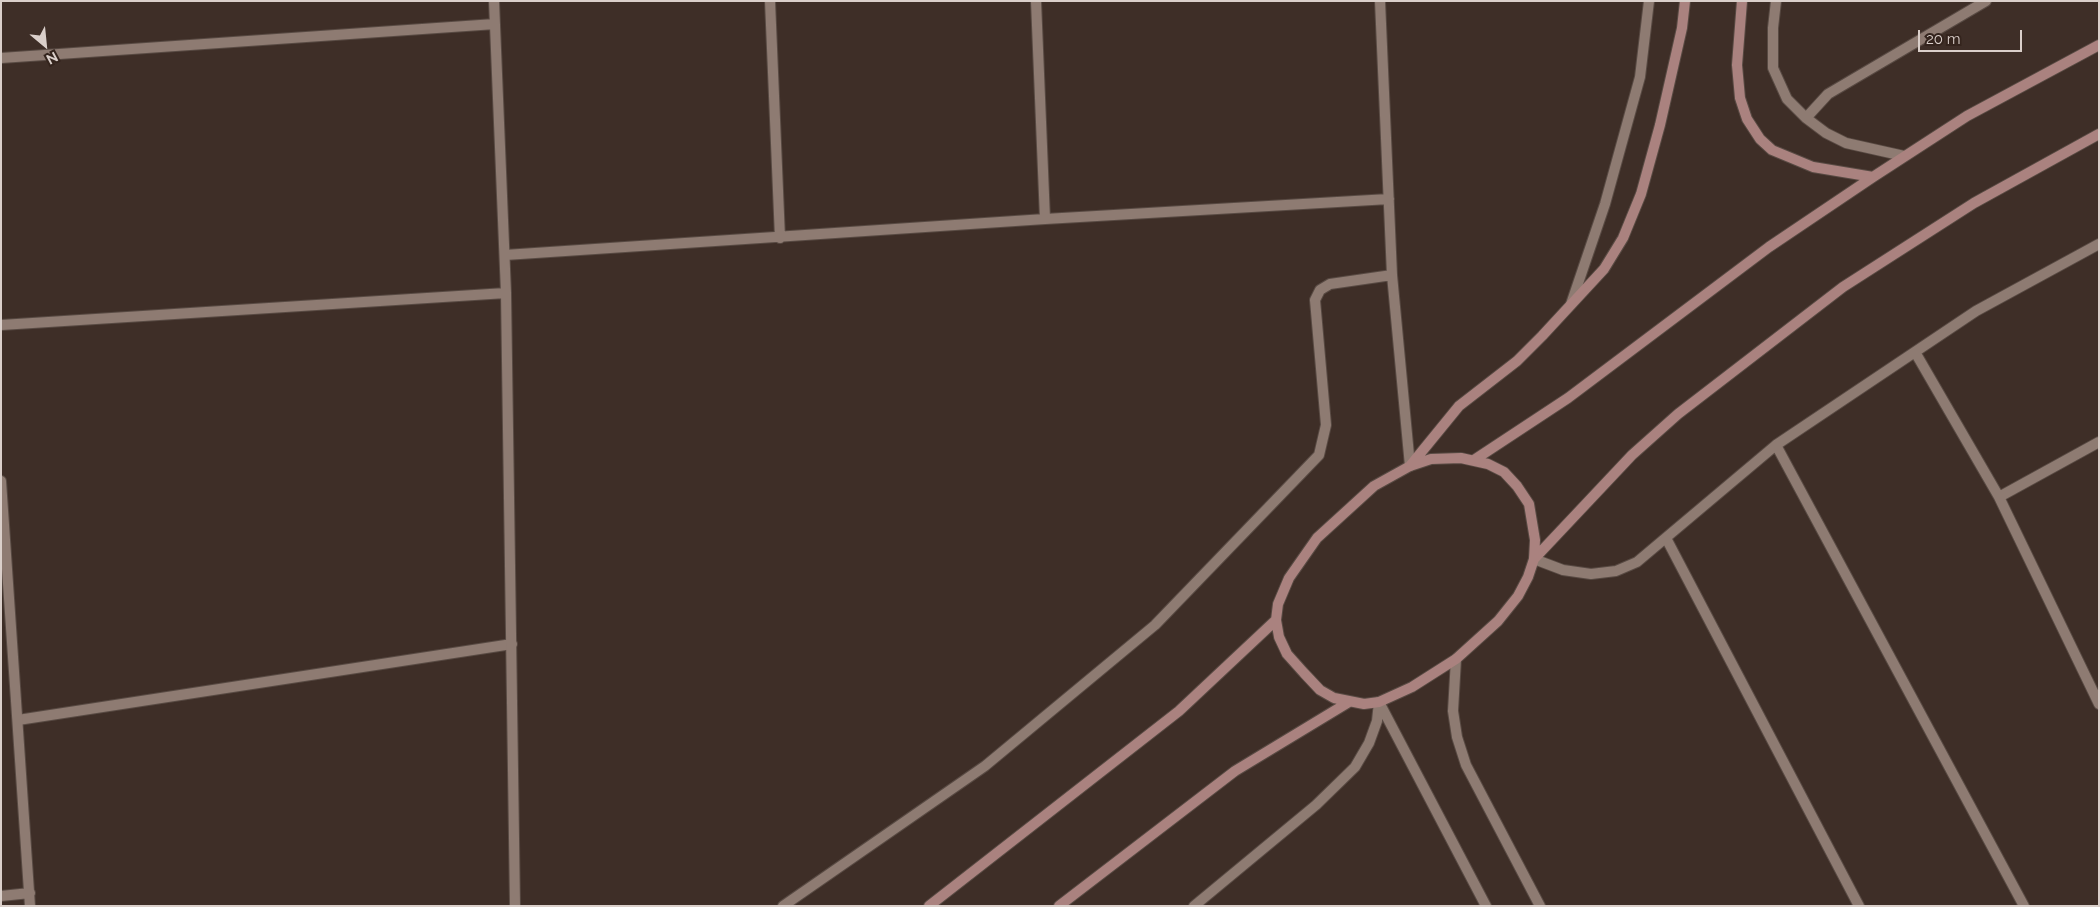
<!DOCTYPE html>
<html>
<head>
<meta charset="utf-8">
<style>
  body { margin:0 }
  #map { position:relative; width:2100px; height:907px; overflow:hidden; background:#3e2e27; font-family:Raleway,sans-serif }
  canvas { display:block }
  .frame { position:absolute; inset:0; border:2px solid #dacfca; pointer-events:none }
  .north { position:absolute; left:20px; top:20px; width:50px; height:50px; -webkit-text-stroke:4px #34241d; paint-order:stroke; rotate:152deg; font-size:14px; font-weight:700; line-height:20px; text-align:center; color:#dacfca }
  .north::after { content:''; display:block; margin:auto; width:18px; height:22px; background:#dacfca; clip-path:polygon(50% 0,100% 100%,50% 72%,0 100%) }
  .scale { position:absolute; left:1918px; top:30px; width:104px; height:22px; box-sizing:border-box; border:2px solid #dacfca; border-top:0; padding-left:6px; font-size:15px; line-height:18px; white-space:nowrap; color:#dacfca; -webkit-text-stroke:4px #34241d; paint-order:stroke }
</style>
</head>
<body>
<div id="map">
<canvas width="2100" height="907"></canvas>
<div class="frame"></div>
<div class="north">N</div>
<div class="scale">20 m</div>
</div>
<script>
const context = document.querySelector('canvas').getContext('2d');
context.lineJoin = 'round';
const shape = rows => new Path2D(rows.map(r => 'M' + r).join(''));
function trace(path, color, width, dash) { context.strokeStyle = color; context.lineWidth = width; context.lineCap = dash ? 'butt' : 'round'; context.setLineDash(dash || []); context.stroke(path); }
const lane = shape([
  [18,720,512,644]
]);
const street = shape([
  [494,1,506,293,515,906],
  [770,1,780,238],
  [1036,1,1045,219],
  [1380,1,1392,275,1410,466],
  [1776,1,1773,28,1773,68,1787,99,1806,118,1826,133,1846,143,1904,156],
  [1,58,495,24],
  [1806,118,1828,94,1986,1],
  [505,255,1045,219,1389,199],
  [1571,304,1605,204,1640,77,1649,1],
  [1,325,506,293],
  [1915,352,1999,497,2099,704],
  [1776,445,2024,906],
  [1,481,30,906],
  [1999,497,2099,442],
  [1666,538,1859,906],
  [1534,559,1563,570,1591,574,1616,571,1637,562,1776,445,1976,311,2099,244],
  [1456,659,1453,711,1457,737,1466,765,1540,906],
  [1379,702,1486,906],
  [1,896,30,893],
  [783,906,985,766,1155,625,1319,455,1326,425,1315,300,1320,290,1330,284,1392,275],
  [1194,906,1316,805,1355,767,1369,743,1377,721,1379,702]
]);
const secondary = shape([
  [1742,1,1737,65,1740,98,1747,119,1760,139,1772,150,1813,167,1873,177],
  [1461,458,1488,464,1504,472,1517,486,1529,504,1535,540,1534,559,1528,577,1518,596,1498,621,1456,659,1412,687,1379,702,1364,704,1334,698,1320,690,1304,673,1287,654,1279,637,1276,620,1278,604,1289,578,1317,538,1374,486,1410,466,1431,459,1461,458],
  [1474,460,1568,398,1769,247,1873,177,1967,116,2099,45],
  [1410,466,1459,406,1517,361,1542,336,1604,269,1623,238,1641,194,1660,125,1682,28,1685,1],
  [1534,559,1632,455,1678,414,1843,287,1974,203,2099,134],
  [929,906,1179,711,1276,620],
  [1059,906,1235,771,1349,702]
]);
trace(lane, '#584a43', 12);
trace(street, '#584a43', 12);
trace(secondary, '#584a43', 12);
trace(lane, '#8e7b72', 10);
trace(street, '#8e7b72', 10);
trace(secondary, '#aa827f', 10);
</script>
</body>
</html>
